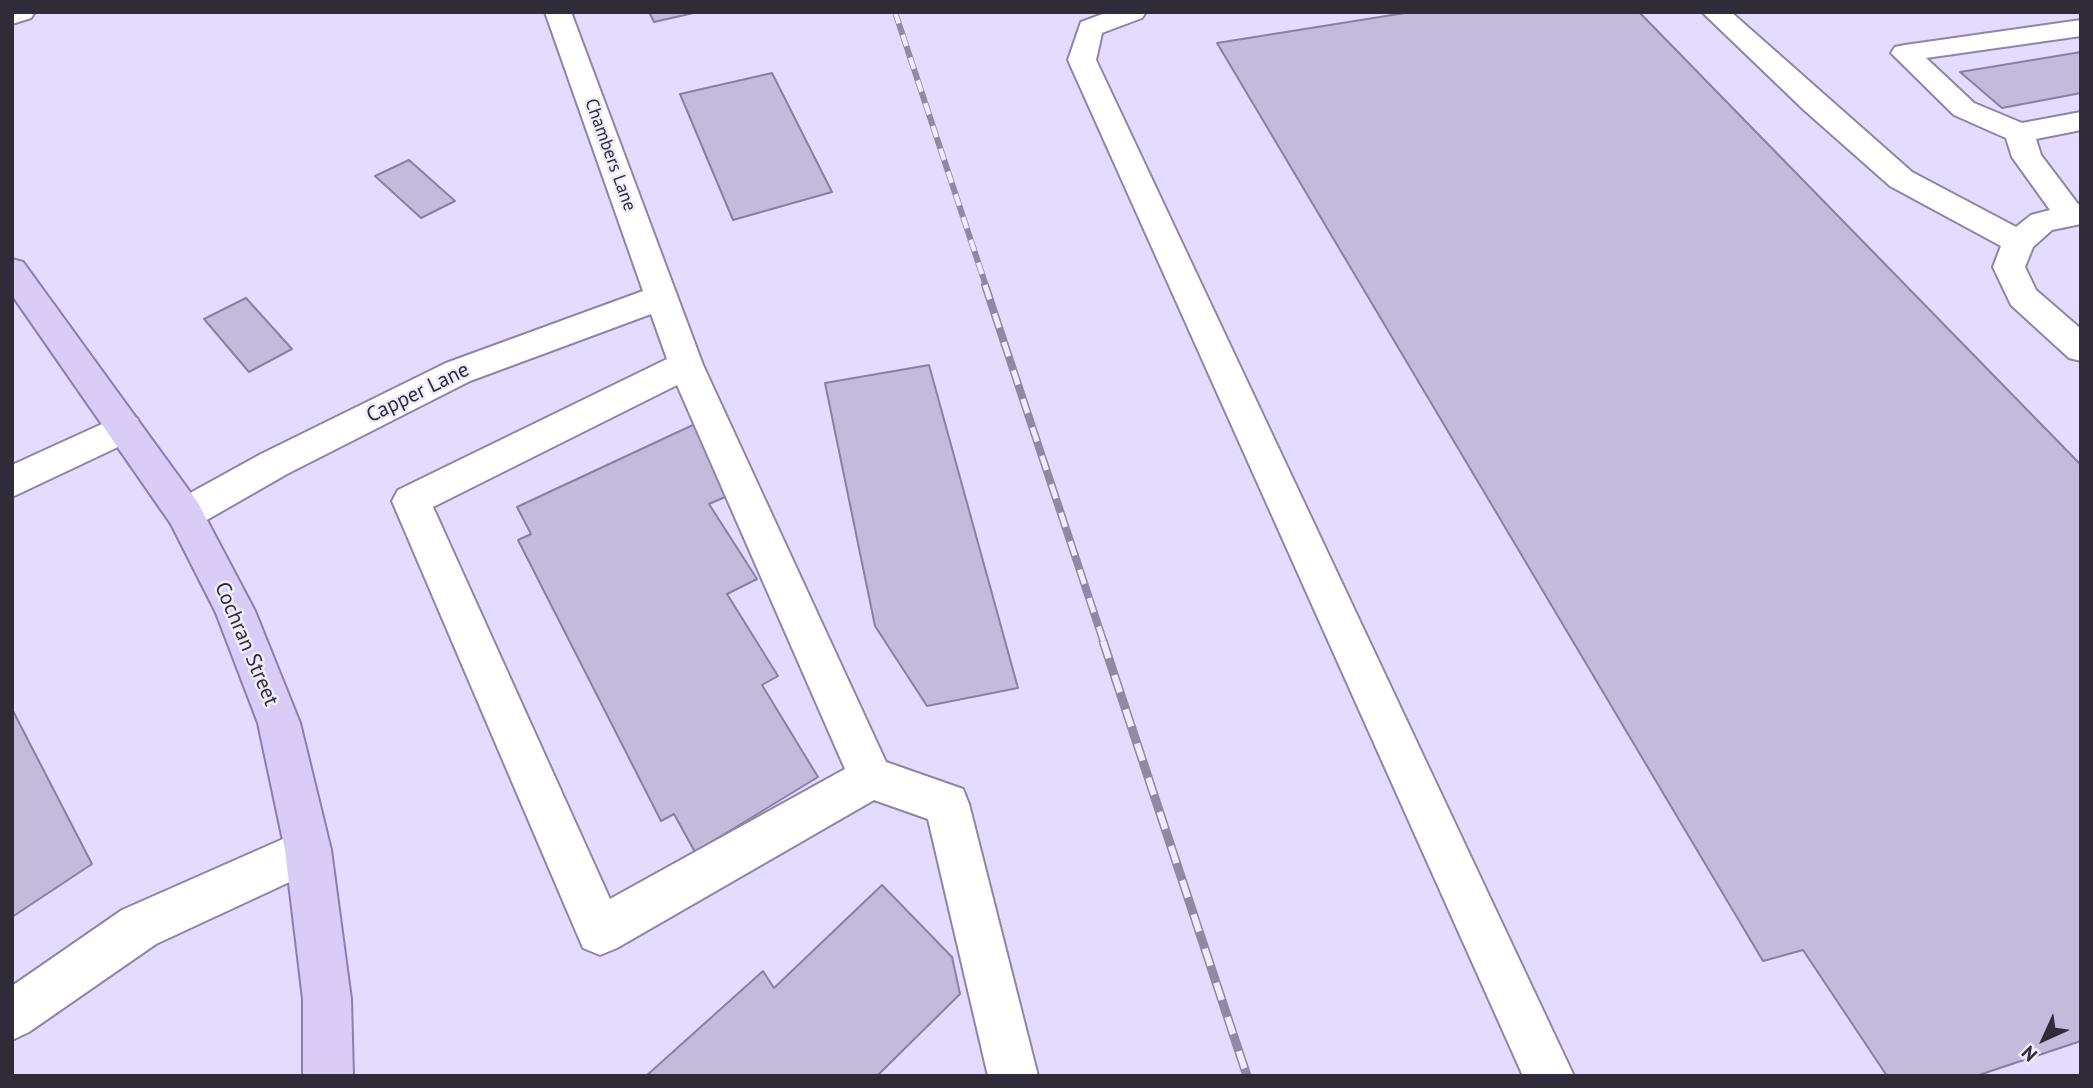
<!DOCTYPE html>
<html>
<head>
<meta charset="utf-8">
<style>
  body { margin:0 }
  #map { position:relative; width:2093px; height:1088px; overflow:hidden; background:#e4dbfe; font-family:"PT Sans",sans-serif }
  canvas { display:block }
  .frame { position:absolute; inset:0; border:14px solid #2f2b38; pointer-events:none }
  .north { position:absolute; left:2009px; top:1004px; width:70px; height:70px; -webkit-text-stroke:5px #efecfa; paint-order:stroke; rotate:225deg; font-size:19px; font-weight:700; line-height:28px; text-align:center; color:#2f2b38 }
  .north::after { content:''; display:block; margin:auto; width:24px; height:32px; background:#2f2b38; clip-path:polygon(50% 0,100% 100%,50% 72%,0 100%) }
</style>
</head>
<body>
<div id="map">
<canvas width="2093" height="1088"></canvas>
<div class="frame"></div>
<div class="north">N</div>
</div>
<script>
const context = document.querySelector('canvas').getContext('2d');
context.lineJoin = 'round';
function fillPath(path, color) { context.fillStyle = color; context.fill(path, 'evenodd'); }
const shape = rows => new Path2D(rows.map(r => 'M' + r).join(''));
function trace(path, color, width, dash) { context.strokeStyle = color; context.lineWidth = width; context.lineCap = dash ? 'butt' : 'round'; context.setLineDash(dash || []); context.stroke(path); }
function drawText(font, color, halo, rows, align = 'center') {
  context.font = font + ' "PT Sans",sans-serif'; context.lineWidth = 5; context.setLineDash([]); context.textBaseline = 'middle'; context.strokeStyle = halo; context.fillStyle = color; for (const [text, x, y, turn = 0] of rows) {
    context.save(); context.translate(x, y); context.rotate((+turn || 0) * Math.PI / 180); context.textAlign = isNaN(turn) ? turn : align; if (halo) context.strokeText(text, 0, 0); context.fillText(text, 0, 0); context.restore();
  }
}
const building = shape([
  [649,12,698,12,654,22,649,12],
  [1411,12,1639,12,2081,465,2081,1041,1976,1076,1887,1076,1803,950,1763,961,1217,43,1411,12],
  [2081,52,2081,93,2002,108,1960,72,2081,52],
  [772,73,832,192,733,220,680,94,772,73],
  [409,160,455,201,421,218,375,176,409,160],
  [246,298,292,349,249,372,204,319,246,298],
  [929,365,1018,688,927,706,875,626,825,383,929,365],
  [695,424,739,491,709,504,757,579,727,594,778,676,762,685,818,777,695,852,674,814,661,821,518,540,531,534,517,507,695,424],
  [12,709,92,864,12,917,12,709],
  [882,885,952,957,960,994,877,1076,646,1076,763,971,774,988,882,885]
]);
fillPath(building, '#c3badc');
trace(building, '#8a81a1', 2);
const minor = shape([
  [12,12,35,12,31,18,12,24,12,12],
  [545,12,571,12,703,365,886,762,963,789,969,804,1038,1076,988,1076,928,819,874,800,617,948,600,955,583,948,392,501,398,490,667,359,651,314,470,381,287,474,198,525,185,529,172,525,166,514,172,503,261,454,446,363,643,291,545,12],
  [677,385,845,769,610,899,433,507,677,385],
  [1108,12,1146,12,1142,18,1102,33,1096,60,1574,1076,1523,1076,1068,60,1081,22,1108,12],
  [1702,12,1731,12,1912,172,2016,227,2031,215,2050,210,2012,157,2006,138,1954,115,1891,53,1895,47,1905,45,2081,20,2081,36,1926,58,1974,103,2022,123,2081,112,2081,130,2036,139,2041,155,2078,204,2081,204,2081,224,2052,230,2033,247,2025,267,2036,290,2081,329,2081,361,2069,358,2011,305,1993,267,2001,246,1890,186,1804,110,1702,12],
  [124,414,137,418,142,428,137,438,12,497,12,465,124,414],
  [308,828,324,834,331,850,324,866,156,944,29,1032,12,1040,12,986,122,910,308,828]
]);
const major = shape([
  [12,259,23,262,198,503,255,611,300,723,331,850,351,999,353,1076,303,1076,303,999,285,850,258,723,216,613,171,524,12,295,12,259]
]);
trace(minor, '#8f86a6', 4);
trace(major, '#8d7eb1', 4);
fillPath(minor, '#fff');
fillPath(major, '#d9cdf7');
const railFar2 = shape([
  [895,12,986,286]
]);
const railFar1 = shape([
  [985,285,1104,643]
]);
const rail = shape([
  [1103,641,1247,1076]
]);
trace(railFar2, '#9089a2', 6);
trace(railFar1, '#9089a2', 8);
trace(rail, '#9089a2', 9);
trace(railFar2, '#efecfa', 4.5, [12]);
trace(railFar1, '#efecfa', 5, [15]);
trace(rail, '#efecfa', 6, [18]);
drawText('18px', '#2f2b38', '#efecfa', [
  ["Chambers Lane",610,155,70]
]);
drawText('21px', '#2f2b38', '#efecfa', [
  ["Capper Lane",418,393,-26],
  ["Cochran Street",246,644,67]
]);
</script>
</body>
</html>
